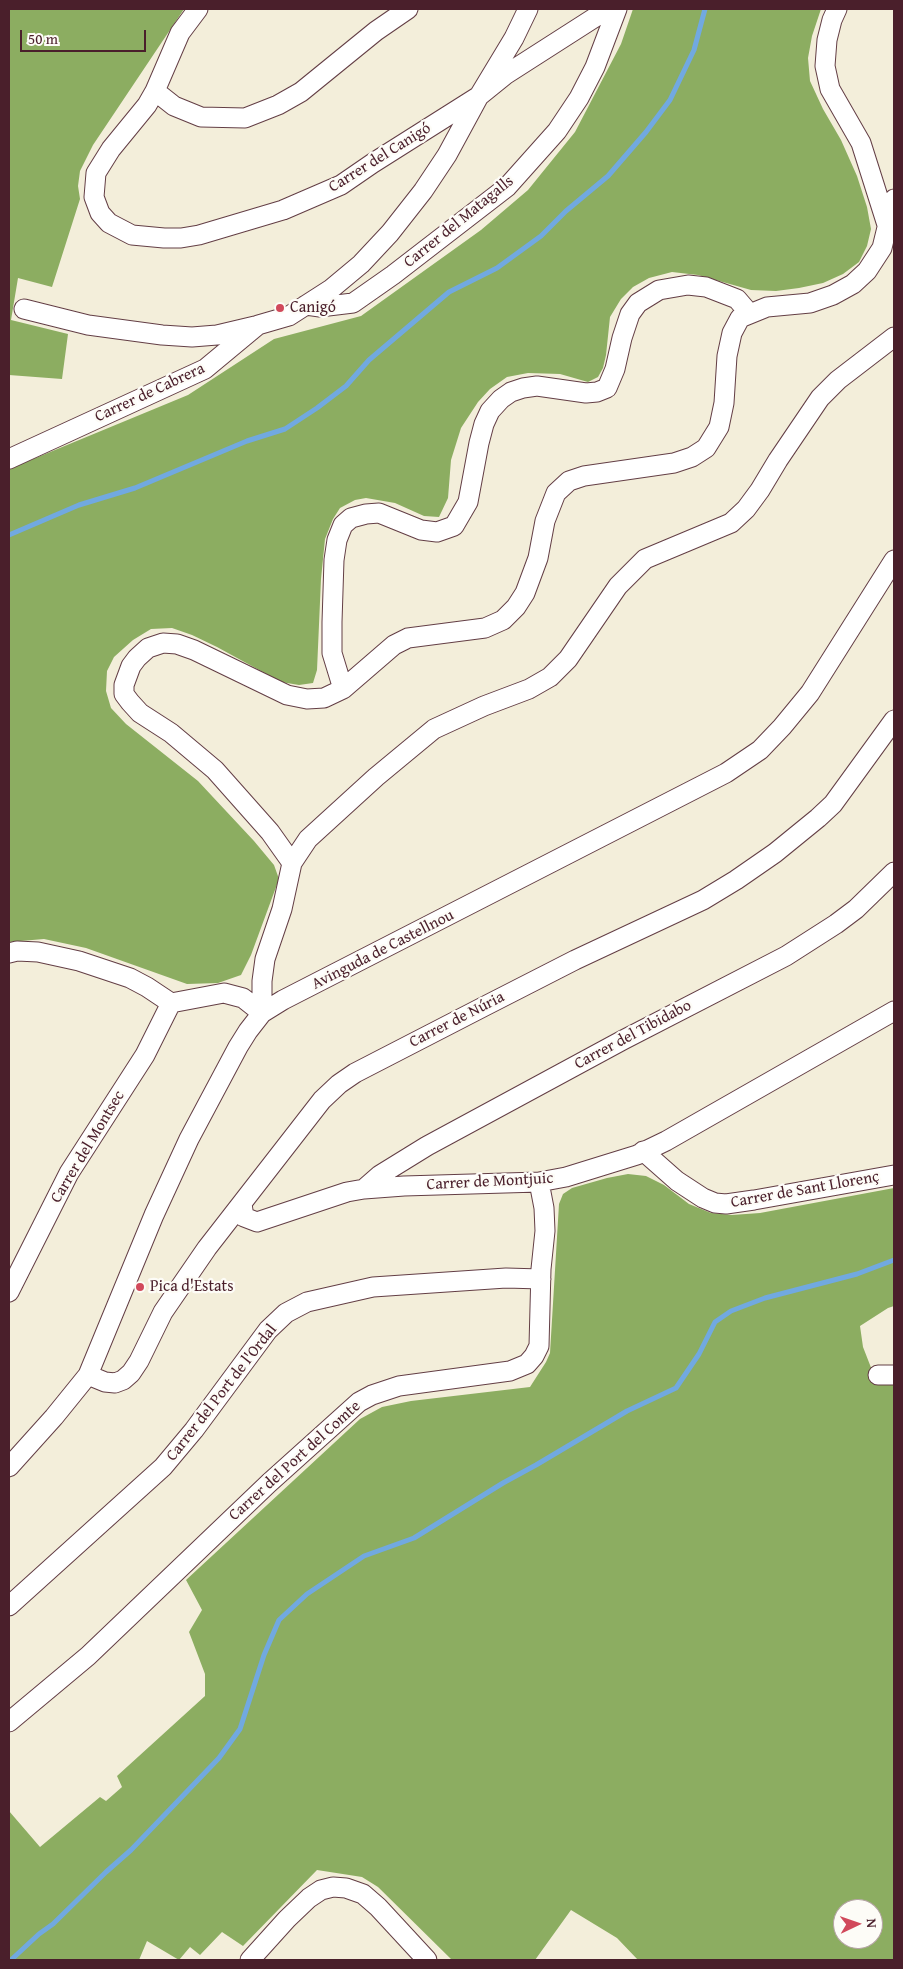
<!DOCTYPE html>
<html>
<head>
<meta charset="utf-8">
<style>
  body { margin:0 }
  #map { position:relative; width:903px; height:1969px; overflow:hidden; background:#f3eeda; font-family:"Gentium Book Plus",serif }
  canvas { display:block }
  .frame { position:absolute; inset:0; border:10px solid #4a1f2b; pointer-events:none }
  .north { position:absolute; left:833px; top:1899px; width:50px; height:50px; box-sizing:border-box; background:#fdfcf7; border:1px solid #b5a4a5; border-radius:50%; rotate:87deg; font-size:14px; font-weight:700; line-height:20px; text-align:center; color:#4a1f2b }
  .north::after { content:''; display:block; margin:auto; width:18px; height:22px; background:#d1495b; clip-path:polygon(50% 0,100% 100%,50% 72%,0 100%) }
  .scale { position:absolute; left:20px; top:30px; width:126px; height:22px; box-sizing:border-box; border:2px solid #4a1f2b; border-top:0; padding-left:6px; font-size:15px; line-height:18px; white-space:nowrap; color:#4a1f2b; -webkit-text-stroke:4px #fdfcf7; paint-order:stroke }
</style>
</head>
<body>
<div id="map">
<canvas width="903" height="1969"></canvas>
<div class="frame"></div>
<div class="north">N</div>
<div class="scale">50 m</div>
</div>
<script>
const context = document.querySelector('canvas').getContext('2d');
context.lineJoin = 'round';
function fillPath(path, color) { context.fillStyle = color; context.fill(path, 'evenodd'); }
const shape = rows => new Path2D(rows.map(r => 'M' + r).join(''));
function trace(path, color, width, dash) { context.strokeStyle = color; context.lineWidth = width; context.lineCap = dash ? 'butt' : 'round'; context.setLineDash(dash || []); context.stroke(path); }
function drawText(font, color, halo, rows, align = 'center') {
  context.font = font + ' "Gentium Book Plus",serif'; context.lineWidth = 4.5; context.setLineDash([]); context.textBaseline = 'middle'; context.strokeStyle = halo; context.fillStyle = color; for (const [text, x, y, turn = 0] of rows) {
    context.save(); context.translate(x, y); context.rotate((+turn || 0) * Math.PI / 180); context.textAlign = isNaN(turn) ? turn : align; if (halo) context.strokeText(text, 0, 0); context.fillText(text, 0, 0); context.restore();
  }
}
fillPath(shape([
  [9,9,184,9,93,145,80,171,78,186,80,199,52,287,18,278,11,320,68,334,62,379,9,375],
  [633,9,821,9,812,36,808,58,810,81,823,109,841,140,857,176,867,207,871,229,867,246,859,262,843,274,823,283,799,288,776,291,751,290,698,275,672,272,649,278,633,287,621,299,610,317,606,355,603,368,598,377,588,382,560,374,528,373,507,377,490,389,478,402,461,428,451,460,448,498,439,517,424,516,395,503,366,498,355,500,340,508,333,519,325,539,321,579,317,670,313,683,299,685,281,682,217,647,192,635,172,628,151,629,133,640,114,657,107,671,106,691,111,708,126,724,198,781,254,841,274,865,279,879,251,955,241,975,218,983,187,984,86,948,44,939,9,942,9,469,188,395,274,339,361,316,481,230,528,190,575,132,621,44],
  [628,1174,646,1176,664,1185,689,1204,711,1213,732,1215,760,1213,894,1188,894,1306,888,1308,860,1326,863,1347,877,1383,894,1383,894,1960,638,1960,617,1938,571,1910,535,1960,452,1960,378,1887,362,1877,317,1870,243,1946,222,1932,200,1955,190,1947,179,1960,147,1941,139,1960,9,1960,9,1811,40,1847,100,1797,106,1801,122,1787,117,1776,205,1696,205,1674,189,1632,202,1610,186,1580,360,1419,382,1407,411,1401,530,1387,546,1362,550,1353,559,1204,563,1194,572,1188,607,1178],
  [843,1909,873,1909,873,1939,843,1939]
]), '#8cad61');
trace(shape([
  [9,535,79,505,135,488,247,441,285,429,317,408,346,386,369,360,449,292,497,268,541,236,566,211,608,176,646,132,670,100,694,50,705,9],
  [11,1960,39,1934,53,1924,106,1872,131,1850,219,1758,240,1729,264,1655,279,1620,307,1594,364,1556,414,1538,503,1483,536,1465,627,1411,676,1388,699,1354,715,1322,731,1311,765,1298,857,1274,894,1260]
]), '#71a9e0', 5);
const street = shape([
  [198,9,180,33,155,91,147,105,111,149,96,173,94,197,100,213,109,223,132,235,164,238,181,238,199,235,283,210,341,185,373,163,479,96,505,75,608,9],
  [837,9,832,20,827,40,825,66,830,89,861,143,887,225],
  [155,91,174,106,201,117,245,118,278,105,301,92,376,31,408,9],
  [306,305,320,307,353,303,393,275,507,187,557,131,579,98,595,67,617,9],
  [24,309,88,325,162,335,192,337,217,335,255,326],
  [9,459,205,369,258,325,289,316,331,289,361,264,390,233,423,191,447,155,479,96,514,38,528,9],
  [343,689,332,653,332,622,334,560,337,540,343,525,351,518,366,514,379,513,421,530,437,532,454,526,468,502,479,443,484,424,490,411,501,399,511,392,523,388,537,386,586,393,597,392,607,388,615,369,622,338,630,314,638,303,659,290,688,285,706,287,737,299,749,313],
  [292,863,270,832,215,770,171,733,140,713,130,702,124,694,124,685,131,666,137,658,148,648,163,643,177,644,194,650,287,695,307,699,324,698,343,689,394,645,408,638,485,628,503,620,516,607,525,593,538,558,545,521,556,493,569,481,584,476,674,463,692,457,706,448,719,427,724,403,727,356,732,333,740,318,767,307,810,303,833,295,853,284,867,271,882,248,894,199],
  [9,953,17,951,38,952,79,961,130,978,147,987,171,1003,224,993,243,998,262,1013],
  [262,1013,262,981,265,959,282,909,292,863,308,839,376,777,434,729,484,706,529,689,550,677,568,659,618,586,645,559,731,523,746,509,760,490,778,460,820,398,838,380,894,337],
  [643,1151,677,1181,703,1198,715,1203,726,1204,754,1200,894,1175],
  [364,1189,380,1175,427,1146,623,1040,786,956,836,924,856,909,894,872],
  [242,1204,244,1217,257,1222,347,1192,364,1189,404,1186,539,1182,566,1177,637,1155,666,1141,894,1011],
  [9,1292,69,1173,145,1055,171,1003],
  [88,1375,105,1382,115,1383,123,1380,131,1373,139,1361,163,1312,207,1248,322,1100,339,1084,355,1073,485,1006,575,960,703,900,736,880,775,853,818,818,833,804,894,720],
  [878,1375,894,1375],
  [9,1467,54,1417,88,1375,154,1215,189,1139,238,1047,248,1031,262,1013,283,1000,726,773,760,750,782,727,810,693,894,560],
  [9,1606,163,1467,194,1430,268,1330,286,1313,307,1302,373,1287,506,1278,541,1279],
  [9,1722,88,1656,269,1483,359,1402,372,1395,399,1386,510,1371,527,1364,534,1356,539,1346,541,1269,545,1231,544,1208,539,1182],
  [250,1960,287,1919,309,1898,321,1890,333,1887,346,1888,363,1894,378,1907,427,1960]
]);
trace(street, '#633e45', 21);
trace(street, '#fff', 19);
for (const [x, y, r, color] of [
  [280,308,5,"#d1495b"],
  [140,1287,5,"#d1495b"]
]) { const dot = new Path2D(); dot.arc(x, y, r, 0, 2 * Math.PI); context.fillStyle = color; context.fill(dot); trace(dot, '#fdfcf7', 2); }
drawText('16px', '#4a1f2b', '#fdfcf7', [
  ["Carrer del Canigó",380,158,-32],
  ["Carrer del Matagalls",459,222,-39],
  ["Carrer de Cabrera",150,393,-25],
  ["Avinguda de Castellnou",383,950,-27],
  ["Carrer de Núria",457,1020,-27],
  ["Carrer del Tibidabo",633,1035,-28],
  ["Carrer del Montsec",88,1147,-59],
  ["Carrer de Montjuic",490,1182,-3],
  ["Carrer de Sant Llorenç",805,1190,-10],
  ["Carrer del Port de l'Ordal",222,1393,-52],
  ["Carrer del Port del Comte",295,1461,-42]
]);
drawText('16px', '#4a1f2b', '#fdfcf7', [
  ["Canigó",290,308],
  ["Pica d'Estats",150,1287]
], 'left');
</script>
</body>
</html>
